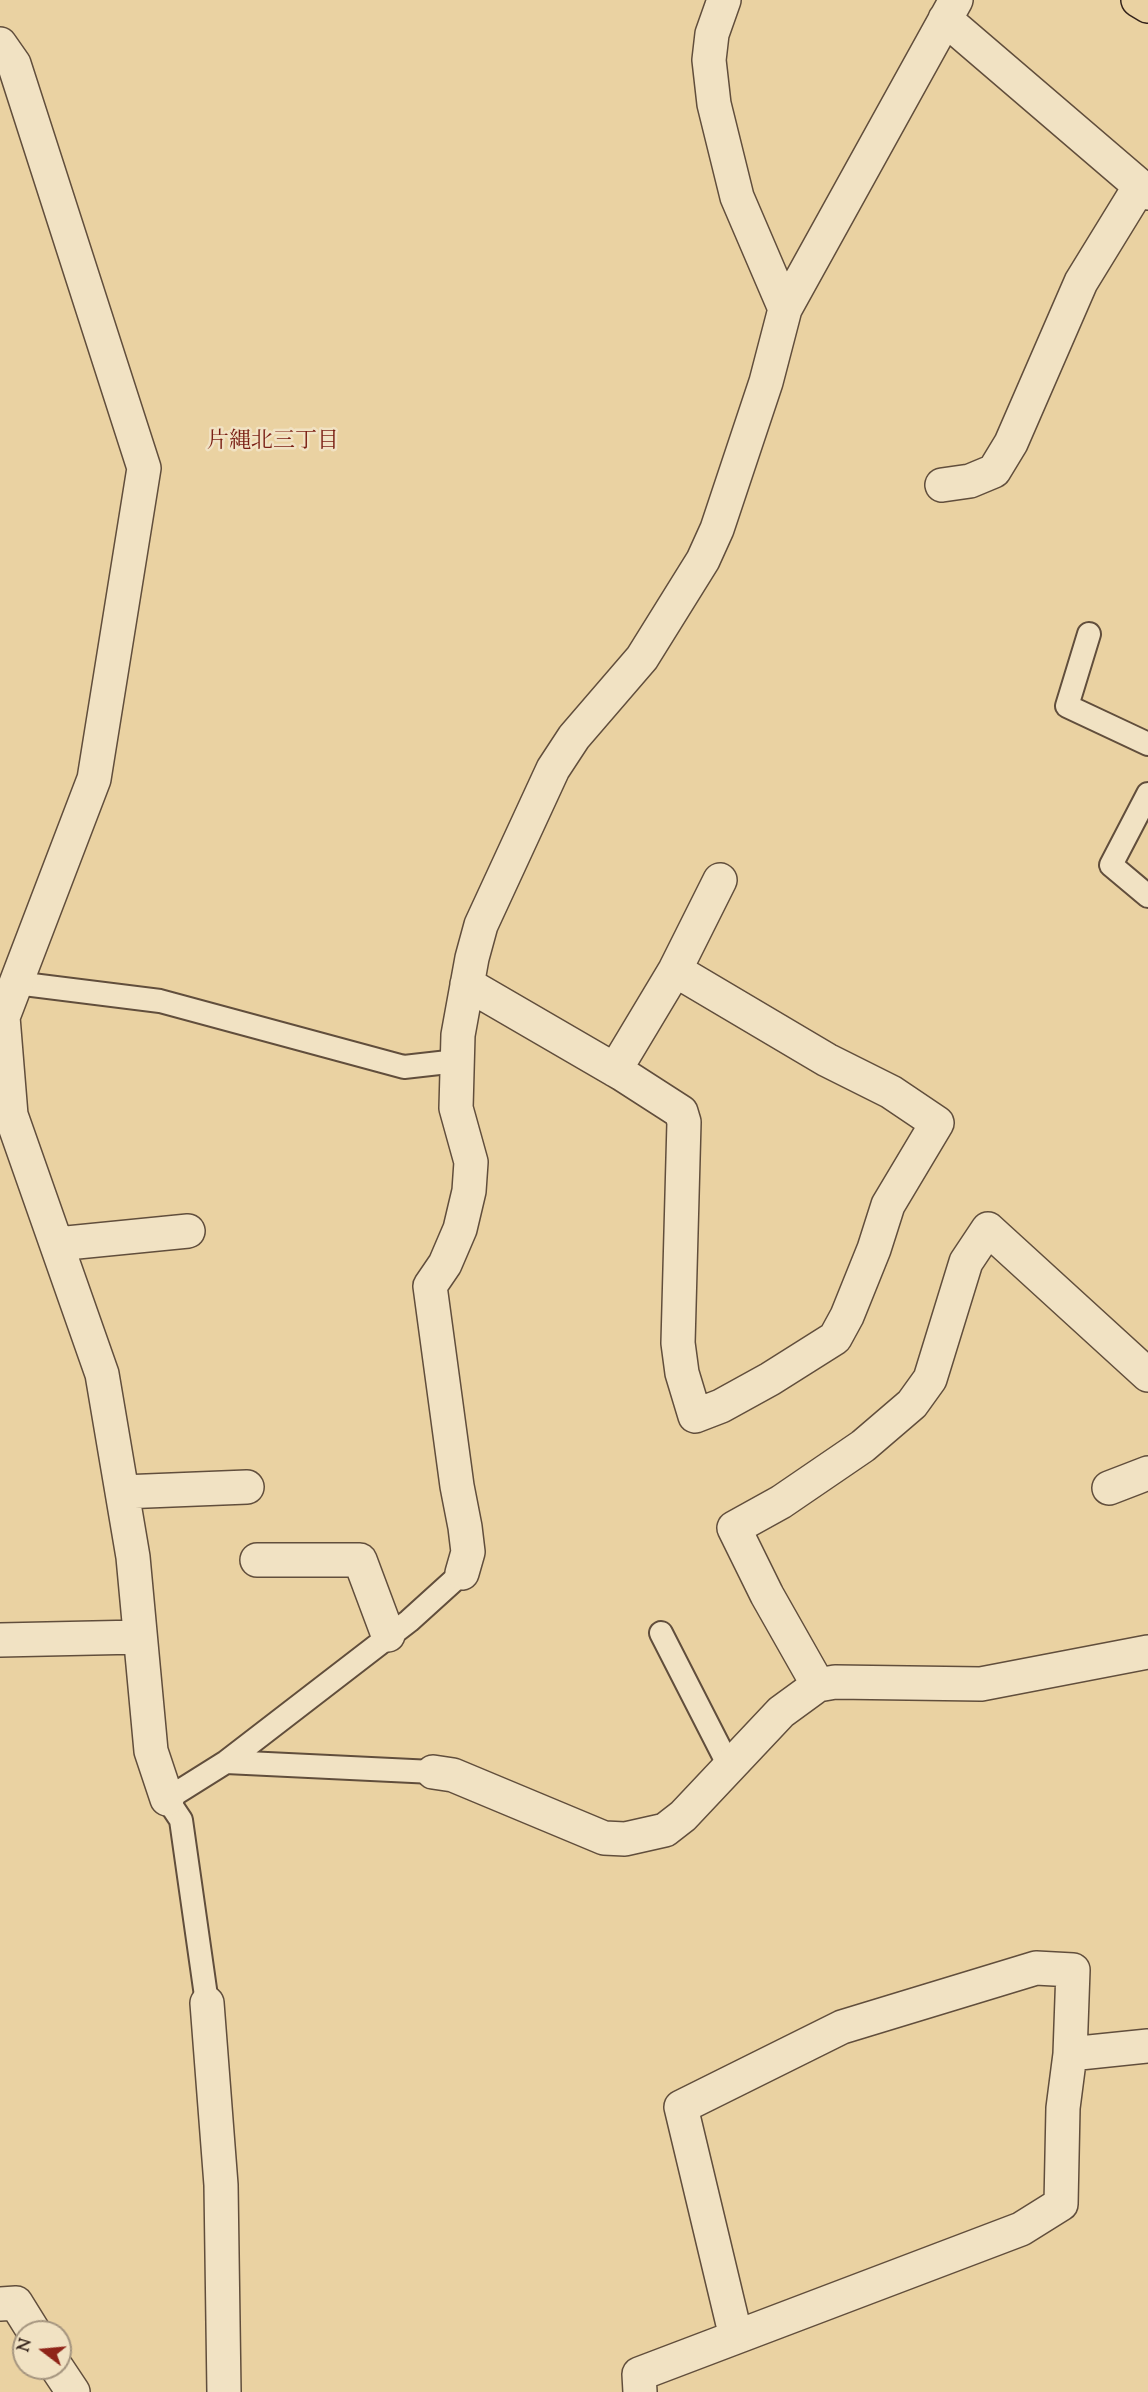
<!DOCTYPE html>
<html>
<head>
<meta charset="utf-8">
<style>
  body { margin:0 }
  #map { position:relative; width:1148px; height:2392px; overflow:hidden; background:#ead2a2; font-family:"Sorts Mill Goudy",serif }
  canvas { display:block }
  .north { position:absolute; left:12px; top:2320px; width:60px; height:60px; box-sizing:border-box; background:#f1e2c3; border:2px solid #a5957f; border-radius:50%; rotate:286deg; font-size:16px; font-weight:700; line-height:24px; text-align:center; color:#33221a }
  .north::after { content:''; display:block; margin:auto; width:21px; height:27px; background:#8f2418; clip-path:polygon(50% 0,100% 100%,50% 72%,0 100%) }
</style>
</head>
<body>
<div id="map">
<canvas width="1148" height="2392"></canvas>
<div class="north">N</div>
</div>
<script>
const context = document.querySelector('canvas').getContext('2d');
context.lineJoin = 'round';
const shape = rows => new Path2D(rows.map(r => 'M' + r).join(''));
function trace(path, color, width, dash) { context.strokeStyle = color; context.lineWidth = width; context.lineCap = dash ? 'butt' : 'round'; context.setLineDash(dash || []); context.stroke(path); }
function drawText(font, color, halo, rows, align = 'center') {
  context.font = font + ' "Sorts Mill Goudy","Noto Serif JP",serif'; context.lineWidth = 5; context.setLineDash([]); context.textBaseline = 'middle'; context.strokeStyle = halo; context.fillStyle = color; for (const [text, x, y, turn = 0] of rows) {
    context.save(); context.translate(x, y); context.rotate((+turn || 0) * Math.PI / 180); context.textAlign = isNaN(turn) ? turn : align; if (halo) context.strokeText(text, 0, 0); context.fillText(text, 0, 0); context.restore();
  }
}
const service = shape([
  [1089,634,1067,706,1148,744],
  [1148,794,1111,865,1148,896],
  [16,983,160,1001,404,1067,457,1061],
  [661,1633,729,1766],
  [226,1762,433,1772],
  [207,2003,181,1820,167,1799,226,1762,409,1621,462,1573]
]);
const minor = shape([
  [724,0,712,34,709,60,714,104,737,197,785,309],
  [945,19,1148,193],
  [0,44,14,64,144,468,94,779,3,1017,11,1115,102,1374,133,1557,151,1751,167,1799],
  [942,485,970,481,994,471,1011,443,1081,282,1140,186],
  [675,970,720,880],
  [467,984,615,1070,622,1074,681,1112,684,1122,678,1343,682,1373,695,1416,721,1406,770,1379,835,1338,847,1316,874,1249,888,1205,937,1123,891,1092,827,1060,675,970,615,1070],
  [57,1244,188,1231],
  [1109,1488,1148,1473],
  [122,1492,247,1487],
  [257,1560,360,1560,388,1635],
  [462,1573,468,1552,465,1527,457,1486,430,1286,445,1264,460,1229,469,1191,471,1162,456,1108,458,1035,472,958,481,925,553,769,574,737,642,658,703,560,717,529,766,382,785,309,956,0],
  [0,1640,140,1637],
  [818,1685,767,1595,734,1528,781,1502,863,1446,912,1404,930,1379,966,1262,988,1229,1148,1375],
  [433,1772,453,1775,604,1838,625,1839,665,1830,683,1816,781,1712,818,1685,835,1682,981,1684,1148,1652],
  [207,2003,221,2185,224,2392],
  [0,2304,16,2303,34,2332],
  [736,2337,681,2107,842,2027,1036,1968,1073,1970,1070,2054],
  [57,2368,73,2392],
  [640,2392,639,2374,1021,2229,1061,2204,1063,2108,1070,2054,1148,2046]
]);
const trunk = shape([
  [1138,0,1148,6]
]);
trace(service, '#614e3c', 26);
trace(minor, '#614e3c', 36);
trace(trunk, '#33221a', 36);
trace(service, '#f1e2c3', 22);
trace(minor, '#f1e2c3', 33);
trace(trunk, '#ead2a2', 33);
drawText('22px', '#7a1f14', '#f1e2c3', [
  ["片縄北三丁目",273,443]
]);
</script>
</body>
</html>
